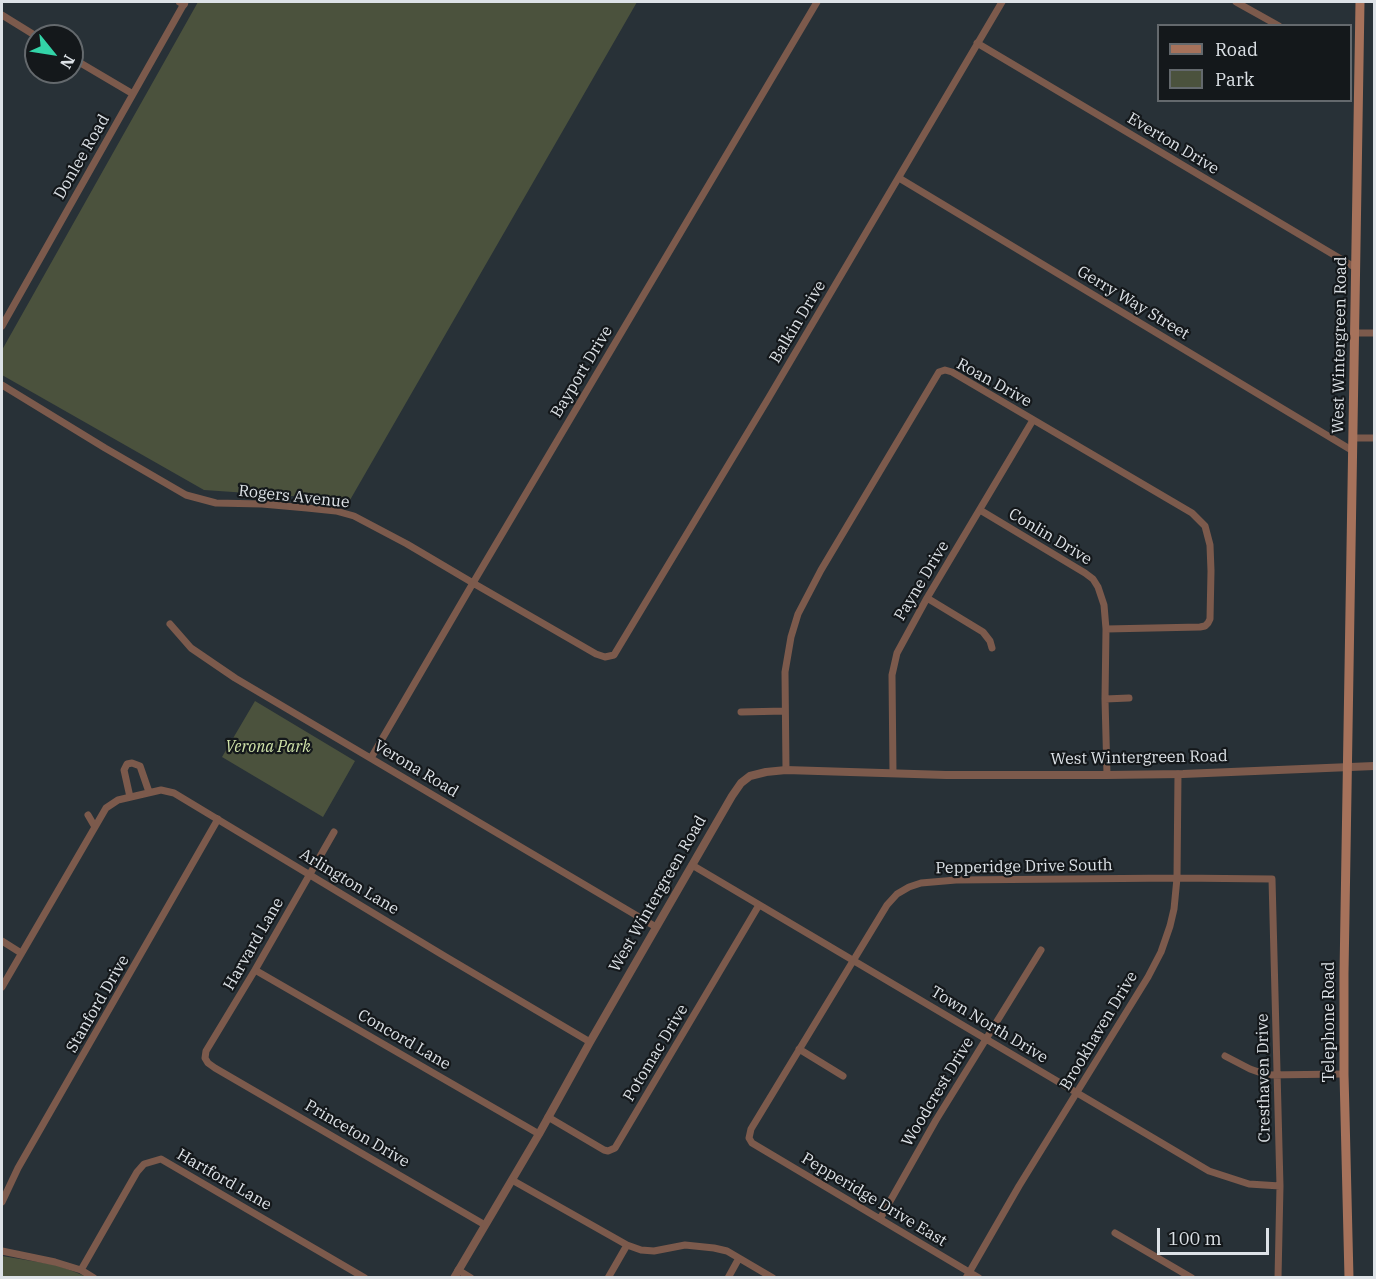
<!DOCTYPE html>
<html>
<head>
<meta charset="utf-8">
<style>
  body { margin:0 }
  #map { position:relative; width:1376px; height:1279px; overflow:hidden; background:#283137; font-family:"IBM Plex Serif",serif }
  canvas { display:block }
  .frame { position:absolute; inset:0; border:3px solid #dde2e7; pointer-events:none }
  .legend { position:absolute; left:1157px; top:24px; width:195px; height:78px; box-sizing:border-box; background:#14181b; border:2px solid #64696d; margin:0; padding:8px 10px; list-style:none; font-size:18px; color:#dde2e7 }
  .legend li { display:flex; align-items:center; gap:12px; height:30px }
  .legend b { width:30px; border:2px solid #64696d }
  .north { position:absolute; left:24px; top:24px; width:60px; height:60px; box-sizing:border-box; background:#14181b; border:2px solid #64696d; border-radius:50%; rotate:120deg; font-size:16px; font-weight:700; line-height:24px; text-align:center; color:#dde2e7 }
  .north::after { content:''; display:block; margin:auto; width:21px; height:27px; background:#33d4a8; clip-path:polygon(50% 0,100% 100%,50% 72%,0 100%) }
  .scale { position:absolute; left:1157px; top:1228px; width:112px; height:27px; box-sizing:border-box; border:3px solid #dde2e7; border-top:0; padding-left:8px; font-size:18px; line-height:21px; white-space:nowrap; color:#dde2e7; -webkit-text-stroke:4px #14181b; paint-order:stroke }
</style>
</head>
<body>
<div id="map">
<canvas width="1376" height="1279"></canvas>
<div class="frame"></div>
<ul class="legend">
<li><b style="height:8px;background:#a6725b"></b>Road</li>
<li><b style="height:16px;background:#4b523d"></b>Park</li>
</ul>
<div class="north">N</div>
<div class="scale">100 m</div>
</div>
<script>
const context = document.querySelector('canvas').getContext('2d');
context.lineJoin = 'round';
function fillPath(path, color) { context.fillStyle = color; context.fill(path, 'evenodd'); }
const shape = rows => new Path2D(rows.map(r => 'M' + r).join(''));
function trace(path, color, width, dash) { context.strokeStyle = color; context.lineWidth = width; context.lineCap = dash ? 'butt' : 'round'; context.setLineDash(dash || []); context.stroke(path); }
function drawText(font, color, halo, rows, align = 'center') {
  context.font = font + ' "IBM Plex Serif",serif'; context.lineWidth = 4.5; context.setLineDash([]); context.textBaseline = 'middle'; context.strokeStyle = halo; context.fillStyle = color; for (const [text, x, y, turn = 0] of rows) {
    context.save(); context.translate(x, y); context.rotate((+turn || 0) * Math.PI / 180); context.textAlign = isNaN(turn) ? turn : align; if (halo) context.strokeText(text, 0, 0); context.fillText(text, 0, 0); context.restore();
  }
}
fillPath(shape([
  [198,2,637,2,350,500,204,490,2,375,2,350],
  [255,701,355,761,323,817,222,757],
  [2,1256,56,1265,70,1270,87,1277,2,1277]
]), '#4b523d');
trace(shape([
  [1236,2,1279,26],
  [2,15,36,36],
  [977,43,1356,268],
  [72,58,133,94],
  [899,178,1353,451],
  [2,326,185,2],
  [1355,333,1374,333],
  [2,385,105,448,186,495,216,503,262,504,307,508,336,511,354,516,407,544,473,583,596,654,605,657,614,655,768,399,1002,2],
  [1354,438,1374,438],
  [980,510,1085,573,1093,579,1098,587,1104,605,1106,629,1105,699,1107,775],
  [927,598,983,632,990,641,992,648],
  [170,624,191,648,235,678,656,927],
  [1105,699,1129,698],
  [741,712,785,711],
  [371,758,473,583,817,2],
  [786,770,785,672,791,637,798,614,821,570,939,372,945,370,952,372,1192,513,1205,526,1210,545,1211,571,1210,619,1208,623,1205,626,1200,627,1106,629],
  [893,773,892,675,897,653,927,598,1033,420],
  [130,797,124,770,127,764,132,763,140,766,149,792],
  [95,827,106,808,118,800,161,790,174,793,446,957,590,1042],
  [334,832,255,970,206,1051,205,1058,208,1063,215,1068,485,1225],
  [692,865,1209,1171,1249,1184,1280,1186],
  [2,941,21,953],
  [255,970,539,1134],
  [2,987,95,827,88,815],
  [799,1049,843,1076],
  [1225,1056,1250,1069,1267,1075,1344,1074],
  [548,1117,604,1150,608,1151,615,1148,759,905],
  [512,1180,627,1245,641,1250,654,1251,685,1245,714,1248,727,1251,773,1278],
  [2,1202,18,1168,218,819],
  [880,1219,936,1120,1041,950],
  [1115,1233,1192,1278],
  [2,1251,55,1262,81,1270,94,1278],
  [81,1270,137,1172,144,1164,161,1159,365,1278],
  [458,1270,471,1278],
  [608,1278,627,1245],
  [728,1278,739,1258],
  [966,1278,1019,1186,1148,977,1161,952,1170,926,1174,909,1177,878,1178,774],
  [979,1278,752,1143,749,1138,751,1129,887,905,897,894,909,887,921,883,956,880,1177,878,1272,879,1280,1186,1278,1278]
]), '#7c5a4c', 7);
trace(shape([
  [180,2,184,4],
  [454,1278,539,1134,590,1042,732,796,741,783,750,776,766,772,786,770,946,775,1107,775,1183,774,1374,766]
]), '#7c5a4c', 8);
trace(shape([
  [1349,1278,1344,1074,1344,973,1360,2]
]), '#a6725b', 9);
drawText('16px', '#dde2e7', '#14181b', [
  ["Everton Drive",1173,144,31],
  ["Donlee Road",82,157,-60],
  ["Gerry Way Street",1133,303,31],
  ["Balkin Drive",798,322,-59],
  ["West Wintergreen Road",1340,345,-89],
  ["Bayport Drive",582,372,-59],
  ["Roan Drive",994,383,29],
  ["Rogers Avenue",294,497,6],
  ["Conlin Drive",1050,537,31],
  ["Payne Drive",922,581,-59],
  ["West Wintergreen Road",1139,758,-1],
  ["Verona Road",416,769,31],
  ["Pepperidge Drive South",1024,867,-1],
  ["Arlington Lane",349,882,31],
  ["West Wintergreen Road",658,894,-60],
  ["Harvard Lane",254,944,-60],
  ["Stanford Drive",98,1004,-60],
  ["Telephone Road",1329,1022,-90],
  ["Town North Drive",989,1025,31],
  ["Brookhaven Drive",1099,1031,-59],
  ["Concord Lane",404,1040,30],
  ["Potomac Drive",656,1053,-59],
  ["Cresthaven Drive",1264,1078,-91],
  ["Woodcrest Drive",938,1092,-59],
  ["Princeton Drive",357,1134,30],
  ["Hartford Lane",224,1180,30],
  ["Pepperidge Drive East",874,1200,31]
]);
drawText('italic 16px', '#d1e4aa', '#14181b', [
  ["Verona Park",268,747]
]);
</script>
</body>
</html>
